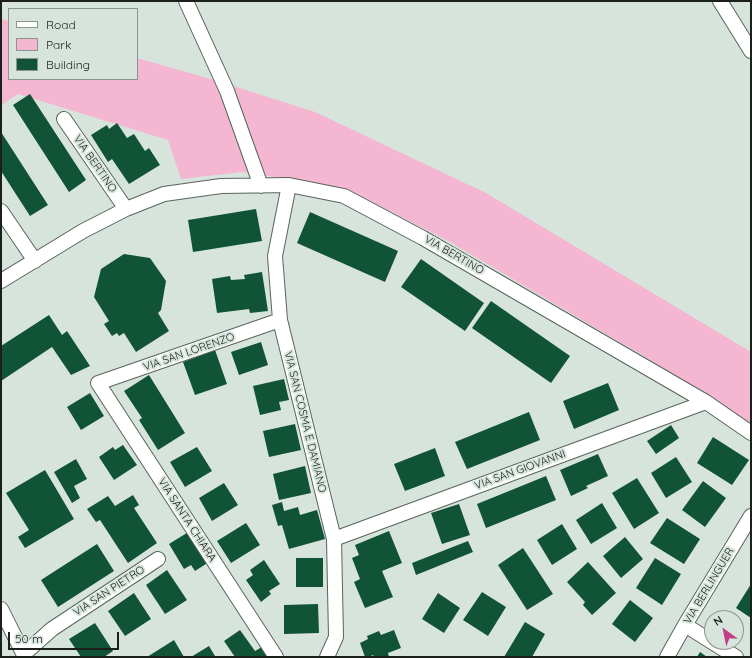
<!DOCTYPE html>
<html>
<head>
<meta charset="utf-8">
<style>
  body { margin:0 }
  #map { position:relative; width:752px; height:658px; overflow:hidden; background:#d7e4dc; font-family:Quicksand,sans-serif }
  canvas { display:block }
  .frame { position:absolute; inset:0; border:2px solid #1b201d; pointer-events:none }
  .legend { position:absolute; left:8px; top:8px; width:130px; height:72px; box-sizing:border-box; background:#d7e4dc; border:1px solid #8c9690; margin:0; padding:5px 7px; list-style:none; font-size:12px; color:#1b201d }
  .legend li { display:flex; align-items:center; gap:8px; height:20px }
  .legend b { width:20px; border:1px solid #8c9690 }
  .north { position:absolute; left:704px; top:610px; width:40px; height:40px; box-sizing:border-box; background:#d7e4dc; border:1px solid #8c9690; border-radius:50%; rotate:327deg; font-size:11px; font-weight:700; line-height:16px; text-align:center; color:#1b201d }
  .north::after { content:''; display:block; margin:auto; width:14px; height:18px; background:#c13e84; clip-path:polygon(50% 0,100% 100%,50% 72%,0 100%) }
  .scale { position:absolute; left:8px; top:632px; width:111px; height:18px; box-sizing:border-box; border:2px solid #1b201d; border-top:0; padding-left:5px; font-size:12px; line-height:14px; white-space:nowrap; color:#1b201d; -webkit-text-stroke:3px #d7e4dc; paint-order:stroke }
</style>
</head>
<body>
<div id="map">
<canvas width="752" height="658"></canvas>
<div class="frame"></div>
<ul class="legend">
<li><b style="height:5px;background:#fff"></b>Road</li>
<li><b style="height:11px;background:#f4b6d1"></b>Park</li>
<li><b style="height:11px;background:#115337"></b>Building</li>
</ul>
<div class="north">N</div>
<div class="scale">50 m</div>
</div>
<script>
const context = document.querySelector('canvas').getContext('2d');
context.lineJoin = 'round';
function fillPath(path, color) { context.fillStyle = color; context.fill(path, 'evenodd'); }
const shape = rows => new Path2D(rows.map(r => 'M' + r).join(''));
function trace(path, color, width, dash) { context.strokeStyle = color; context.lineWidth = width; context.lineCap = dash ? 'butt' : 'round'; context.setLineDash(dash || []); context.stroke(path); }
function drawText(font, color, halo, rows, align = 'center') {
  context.font = font + ' Quicksand,sans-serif'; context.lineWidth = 4; context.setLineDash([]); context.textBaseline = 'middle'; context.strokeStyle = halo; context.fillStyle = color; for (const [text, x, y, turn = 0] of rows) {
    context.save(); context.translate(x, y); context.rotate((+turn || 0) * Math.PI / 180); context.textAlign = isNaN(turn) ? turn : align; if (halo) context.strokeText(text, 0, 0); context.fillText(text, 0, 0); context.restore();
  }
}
fillPath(shape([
  [1,19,9,21,9,79,137,79,137,58,214,80,315,112,486,193,751,352,751,425,650,360,450,242,345,188,242,172,181,179,168,140,18,94,1,105]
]), '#f4b6d1');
fillPath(shape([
  [30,94,86,180,69,192,13,105],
  [117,123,127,138,134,134,145,151,149,148,160,165,129,184,112,159,108,162,91,135,107,125,109,129],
  [1,132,48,205,30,216,1,171],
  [256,209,262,241,193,252,188,220],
  [310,212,398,251,385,282,297,243],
  [124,254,150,258,166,281,161,310,158,313,169,331,136,352,124,333,119,336,117,333,112,336,104,324,109,321,94,297,101,269],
  [421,259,484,303,465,331,401,287],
  [262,272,268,311,250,313,249,309,217,313,212,279,230,276,231,280,245,279,244,275],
  [491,301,570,356,551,383,472,328],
  [49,315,62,335,67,331,90,366,71,375,52,347,1,381,1,346],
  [261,342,268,365,239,375,231,352],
  [215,350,227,384,195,395,183,362],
  [149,375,185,433,158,450,139,420,142,418,124,391],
  [284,379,289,400,279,402,281,410,260,415,253,386],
  [608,383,619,410,574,429,563,401],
  [90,393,104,416,81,430,67,407],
  [529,412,540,440,467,469,455,442],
  [295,424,301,450,269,457,263,431],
  [671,425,679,438,656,454,647,441],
  [713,437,749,460,732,485,697,463],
  [123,445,137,465,114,480,99,457,113,447,115,450],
  [197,447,212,471,185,487,170,462],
  [435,448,445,476,405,491,394,464],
  [598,454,608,476,586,486,588,488,571,496,560,470],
  [676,457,692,482,666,498,651,473],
  [76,459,87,479,74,486,80,498,72,503,54,472],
  [305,466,311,493,279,500,273,474],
  [45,470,74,519,25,548,18,537,29,530,6,493],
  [546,476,556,500,486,528,477,504],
  [637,478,659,513,634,529,612,493],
  [703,481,726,498,705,527,682,510],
  [224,483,238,505,212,521,199,498],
  [133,495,139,505,134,508,157,543,128,563,100,520,96,522,87,509,108,496,115,506],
  [282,502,284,511,298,507,300,515,317,510,325,539,289,549,282,525,278,526,272,505],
  [602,503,617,528,591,544,576,520],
  [459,504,470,535,442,544,431,513],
  [667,518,700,539,684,564,650,543],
  [246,523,260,545,231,563,217,541],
  [562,524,577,549,552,565,537,540],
  [190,531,209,562,195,571,191,565,184,569,169,544],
  [389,531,402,563,382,571,393,597,365,608,354,582,360,579,352,558,359,555,355,545],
  [625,537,643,559,621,578,603,556],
  [468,541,473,552,416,575,412,563],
  [97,544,114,571,58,607,41,580],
  [523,548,553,594,527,610,498,565],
  [296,558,323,558,323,587,296,587],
  [655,558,681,574,662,605,636,588],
  [264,560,280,584,269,591,271,594,261,602,246,580,253,575,250,570],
  [588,562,616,593,592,615,583,605,585,602,567,582],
  [167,570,187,600,165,614,146,585],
  [751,584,751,618,736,608],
  [482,592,506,607,488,636,463,620],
  [134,593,151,619,125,636,108,611],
  [438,593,460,608,444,633,422,619],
  [630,600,653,618,635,642,612,624],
  [318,604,319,633,284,634,284,605],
  [525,622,545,634,532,657,504,657],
  [95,623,113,651,104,657,81,657,69,639],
  [240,630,255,651,262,647,269,657,235,657,224,641],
  [394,630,401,648,388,653,389,657,374,657,373,655,369,657,365,657,360,643,368,639,367,636,379,631,381,635],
  [174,640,184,657,147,657],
  [209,646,215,656,213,657,191,657],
  [700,652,707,657,697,657]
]), '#115337');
const minor = shape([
  [186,1,227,91,261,186],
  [720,1,751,51],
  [64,119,126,209],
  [289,185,275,256,280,320,334,539,336,637,327,657],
  [1,211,35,261],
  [1,281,83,231,126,209,164,194,221,186,289,185,344,196,423,238,706,402,751,433],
  [334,539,706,402],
  [1,609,25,657],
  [685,625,712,642],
  [712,642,736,657],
  [24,654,52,629,158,559],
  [276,657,98,383,280,320],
  [667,657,685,625,751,516]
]);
trace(minor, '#58645d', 16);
trace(minor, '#fff', 14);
drawText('11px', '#1b201d', '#d7e4dc', [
  ["VIA BERTINO",95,164,55],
  ["VIA BERTINO",454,255,30],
  ["VIA SAN LORENZO",189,352,-19],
  ["VIA SAN COSMA E DAMIANO",305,422,76],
  ["VIA SAN GIOVANNI",520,470,-20],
  ["VIA SANTA CHIARA",187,520,57],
  ["VIA BERLINGUER",709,586,-59],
  ["VIA SAN PIETRO",109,591,-33]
]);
</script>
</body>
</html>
